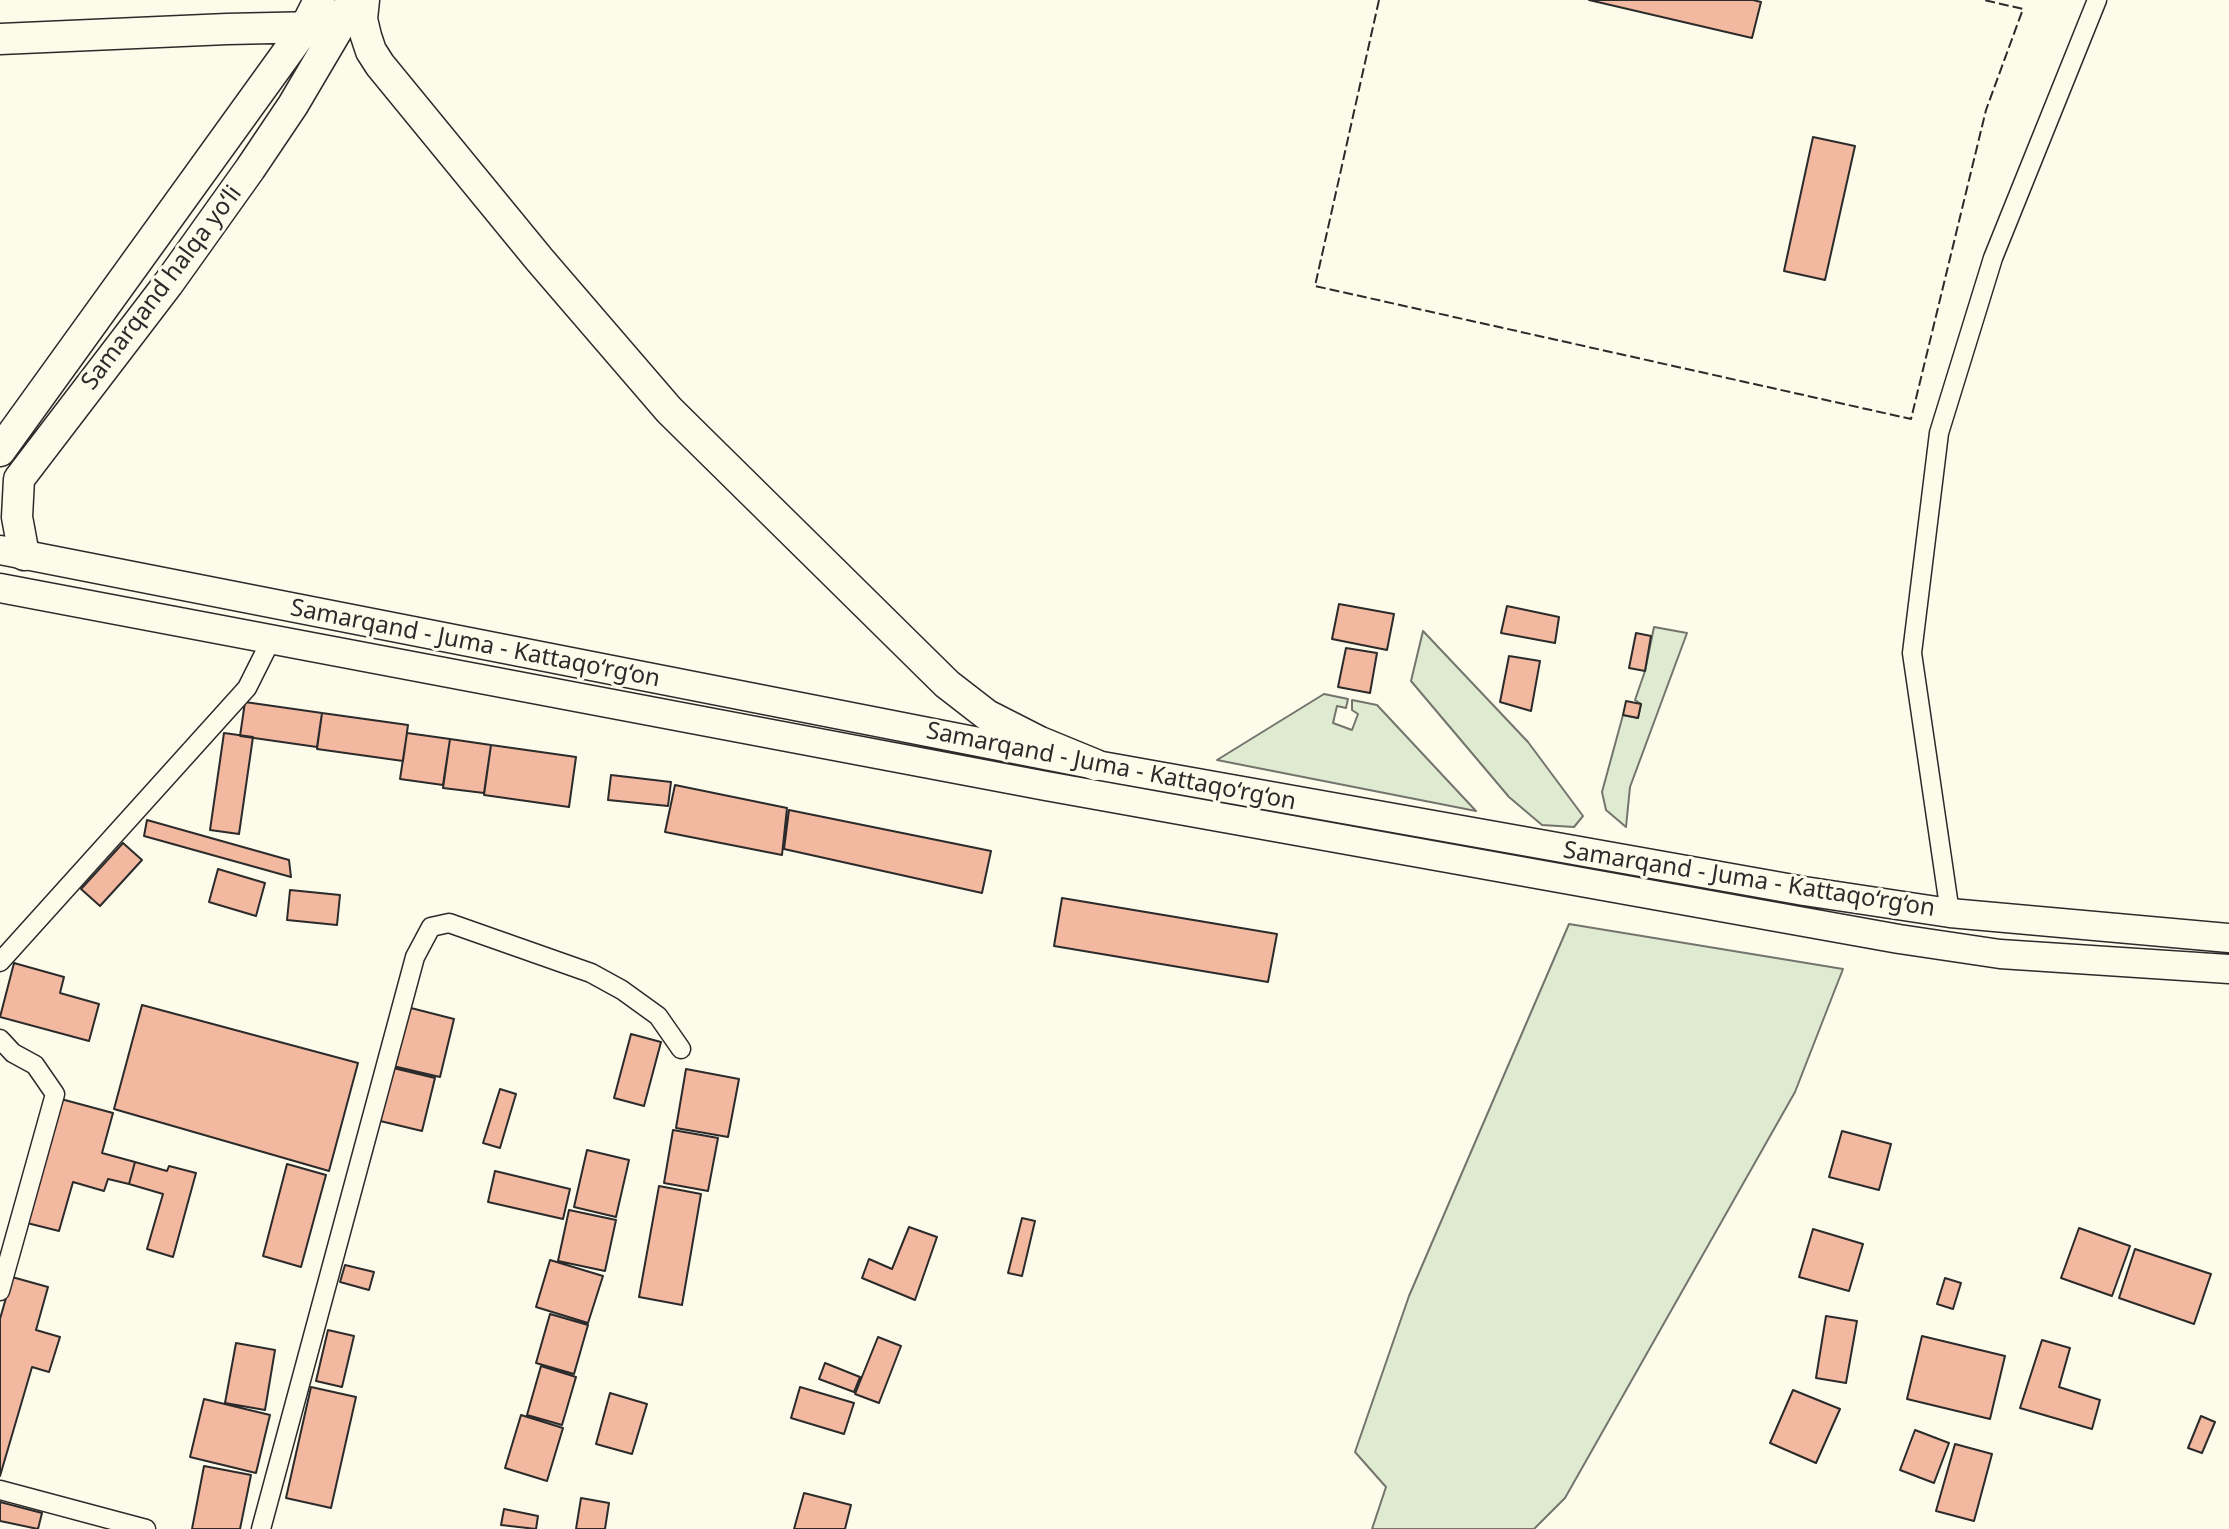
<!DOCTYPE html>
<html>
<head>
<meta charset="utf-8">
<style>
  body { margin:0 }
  canvas { display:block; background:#fdfbea }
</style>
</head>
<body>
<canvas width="2229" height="1529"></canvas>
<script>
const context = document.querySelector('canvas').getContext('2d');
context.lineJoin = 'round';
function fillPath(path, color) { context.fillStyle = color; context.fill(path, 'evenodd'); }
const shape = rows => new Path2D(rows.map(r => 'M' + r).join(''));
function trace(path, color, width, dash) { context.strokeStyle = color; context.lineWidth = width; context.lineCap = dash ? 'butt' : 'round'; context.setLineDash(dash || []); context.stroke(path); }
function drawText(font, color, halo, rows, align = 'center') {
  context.font = font + ' "Noto Sans",sans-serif'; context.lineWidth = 6; context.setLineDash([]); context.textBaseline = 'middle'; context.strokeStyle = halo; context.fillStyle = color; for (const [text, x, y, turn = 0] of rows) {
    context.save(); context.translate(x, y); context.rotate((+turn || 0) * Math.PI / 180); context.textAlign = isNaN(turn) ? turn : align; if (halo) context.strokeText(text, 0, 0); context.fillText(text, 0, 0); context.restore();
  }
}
const green = shape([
  [1654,627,1687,633,1630,787,1626,827,1606,810,1602,792,1623,715,1638,718,1641,704,1635,700,1645,671,1654,627],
  [1423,631,1528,742,1583,816,1574,827,1542,825,1509,797,1411,681,1423,631],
  [1324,694,1348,699,1346,708,1337,706,1333,723,1352,730,1358,714,1352,710,1352,700,1377,705,1476,811,1217,760,1324,694],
  [1569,924,1843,969,1795,1092,1565,1498,1534,1529,1372,1529,1386,1487,1355,1452,1409,1296,1569,924]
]);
fillPath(green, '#deebd1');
trace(green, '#74746e', 2);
const building = shape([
  [1589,0,1753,0,1761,2,1752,38,1589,0],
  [1813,137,1855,146,1825,280,1784,271,1813,137],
  [1339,604,1394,614,1387,650,1332,639,1339,604],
  [1507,606,1559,617,1555,643,1501,633,1507,606],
  [1636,633,1651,636,1645,671,1629,668,1636,633],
  [1346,648,1377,653,1370,693,1338,687,1346,648],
  [1509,656,1540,661,1531,711,1500,702,1509,656],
  [1626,701,1641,704,1638,718,1623,715,1626,701],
  [245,702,322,713,317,747,240,736,245,702],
  [322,713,408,725,403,761,317,749,322,713],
  [224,733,253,737,239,834,210,830,224,733],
  [407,733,450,739,443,785,400,779,407,733],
  [450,739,491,745,484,793,443,788,450,739],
  [491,745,576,757,569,807,484,795,491,745],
  [611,775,671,782,668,806,608,800,611,775],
  [675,785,787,808,782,855,665,832,675,785],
  [789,810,991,851,982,893,784,849,789,810],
  [147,820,289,860,291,877,144,836,147,820],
  [123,843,142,860,100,906,81,889,123,843],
  [218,869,265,883,256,916,209,902,218,869],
  [290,890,340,895,337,925,287,920,290,890],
  [1062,898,1277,934,1268,982,1054,946,1062,898],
  [14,963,64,977,60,993,99,1004,89,1041,0,1017,14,963],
  [142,1005,358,1063,329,1171,114,1109,142,1005],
  [407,1007,454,1019,440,1077,393,1066,407,1007],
  [631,1034,661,1042,644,1106,614,1098,631,1034],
  [389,1067,435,1078,422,1131,376,1120,389,1067],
  [686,1069,739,1079,728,1137,676,1128,686,1069],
  [500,1089,516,1094,500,1148,483,1143,500,1089],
  [61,1099,113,1113,102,1153,135,1162,129,1184,108,1179,104,1191,73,1182,59,1231,27,1223,61,1099],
  [673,1130,718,1138,708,1191,664,1183,673,1130],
  [1842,1131,1891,1144,1879,1190,1829,1177,1842,1131],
  [587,1150,629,1160,616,1217,574,1207,587,1150],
  [135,1162,167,1171,169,1166,196,1173,173,1257,147,1249,163,1194,129,1184,135,1162],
  [287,1164,326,1175,301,1267,263,1256,287,1164],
  [495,1171,570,1189,563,1219,488,1202,495,1171],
  [659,1186,701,1194,682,1305,639,1297,659,1186],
  [569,1210,616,1220,605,1271,558,1261,569,1210],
  [1022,1218,1035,1221,1022,1276,1008,1273,1022,1218],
  [909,1227,937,1237,915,1300,862,1278,869,1259,892,1269,909,1227],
  [2079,1228,2130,1246,2112,1296,2061,1278,2079,1228],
  [1813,1229,1863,1244,1849,1291,1799,1277,1813,1229],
  [2135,1249,2211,1274,2194,1324,2119,1298,2135,1249],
  [550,1260,603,1276,588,1323,536,1307,550,1260],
  [345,1265,374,1272,369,1290,340,1282,345,1265],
  [12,1277,48,1287,36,1330,60,1337,49,1372,32,1367,0,1476,0,1319,12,1277],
  [1945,1278,1961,1283,1953,1309,1937,1304,1945,1278],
  [550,1314,588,1325,574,1374,536,1363,550,1314],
  [1826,1316,1857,1321,1846,1383,1816,1378,1826,1316],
  [328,1330,354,1336,342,1387,316,1381,328,1330],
  [1922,1336,2005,1356,1990,1419,1907,1399,1922,1336],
  [878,1337,901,1346,879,1403,855,1394,878,1337],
  [2042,1340,2070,1348,2059,1387,2100,1400,2092,1429,2020,1408,2042,1340],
  [236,1343,275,1350,265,1410,225,1403,236,1343],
  [825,1363,860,1377,854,1392,819,1379,825,1363],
  [541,1366,576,1377,562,1425,527,1415,541,1366],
  [311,1387,356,1397,331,1508,286,1498,311,1387],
  [800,1387,854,1403,844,1434,791,1418,800,1387],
  [1793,1390,1840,1409,1816,1463,1770,1443,1793,1390],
  [610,1393,647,1404,632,1454,596,1444,610,1393],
  [204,1399,270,1415,256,1473,190,1457,204,1399],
  [521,1415,563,1428,547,1481,505,1468,521,1415],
  [2201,1416,2215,1422,2202,1453,2188,1448,2201,1416],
  [1915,1430,1949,1443,1934,1483,1900,1470,1915,1430],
  [1955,1444,1992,1454,1974,1521,1936,1511,1955,1444],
  [204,1466,251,1475,240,1529,192,1529,204,1466],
  [804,1493,851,1505,845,1529,794,1529,804,1493],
  [581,1498,609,1503,605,1529,576,1529,581,1498],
  [0,1502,42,1513,38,1529,0,1521,0,1502],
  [504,1509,538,1516,536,1529,501,1525,504,1509]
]);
fillPath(building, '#f2b8a0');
trace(building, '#2b2b2b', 2);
const minor = shape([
  [1950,913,1912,653,1939,433,1993,258,2097,0],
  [0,962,247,688,271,640],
  [0,1039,13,1053,35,1065,55,1094,0,1291],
  [0,1490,146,1529],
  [261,1529,415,957,431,927,449,923,591,973,622,990,658,1016,681,1049]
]);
const primary = shape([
  [0,550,1096,765,1804,891,1950,913,2229,938],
  [0,588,1046,786,1899,939,2000,954,2229,969]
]);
const trunk = shape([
  [364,0,362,19,366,36,371,51,380,65,539,259,669,410,947,684,987,715,1040,742,1096,765],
  [0,39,227,29,318,27],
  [0,451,305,28,319,0],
  [24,555,17,517,19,479,168,284,250,169,293,105,339,27,351,0]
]);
trace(minor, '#2b2b2b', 21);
trace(primary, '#2b2b2b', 31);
trace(trunk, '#2b2b2b', 33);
trace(minor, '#fdfbea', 18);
trace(primary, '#fdfbea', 28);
trace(trunk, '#fdfbea', 30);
trace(shape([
  [1379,0,1315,286,1911,419,1986,110,2023,9,1984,0]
]), '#2b2b2b', 2, [10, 4]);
drawText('24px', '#2b2b2b', '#fdfbea', [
  ["Samarqand halqa yoʻli",162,288,-53],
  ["Samarqand - Juma - Kattaqo‘rg‘on",475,644,11],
  ["Samarqand - Juma - Kattaqo‘rg‘on",1111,767,11],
  ["Samarqand - Juma - Kattaqo‘rg‘on",1749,880,9]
]);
</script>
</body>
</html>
